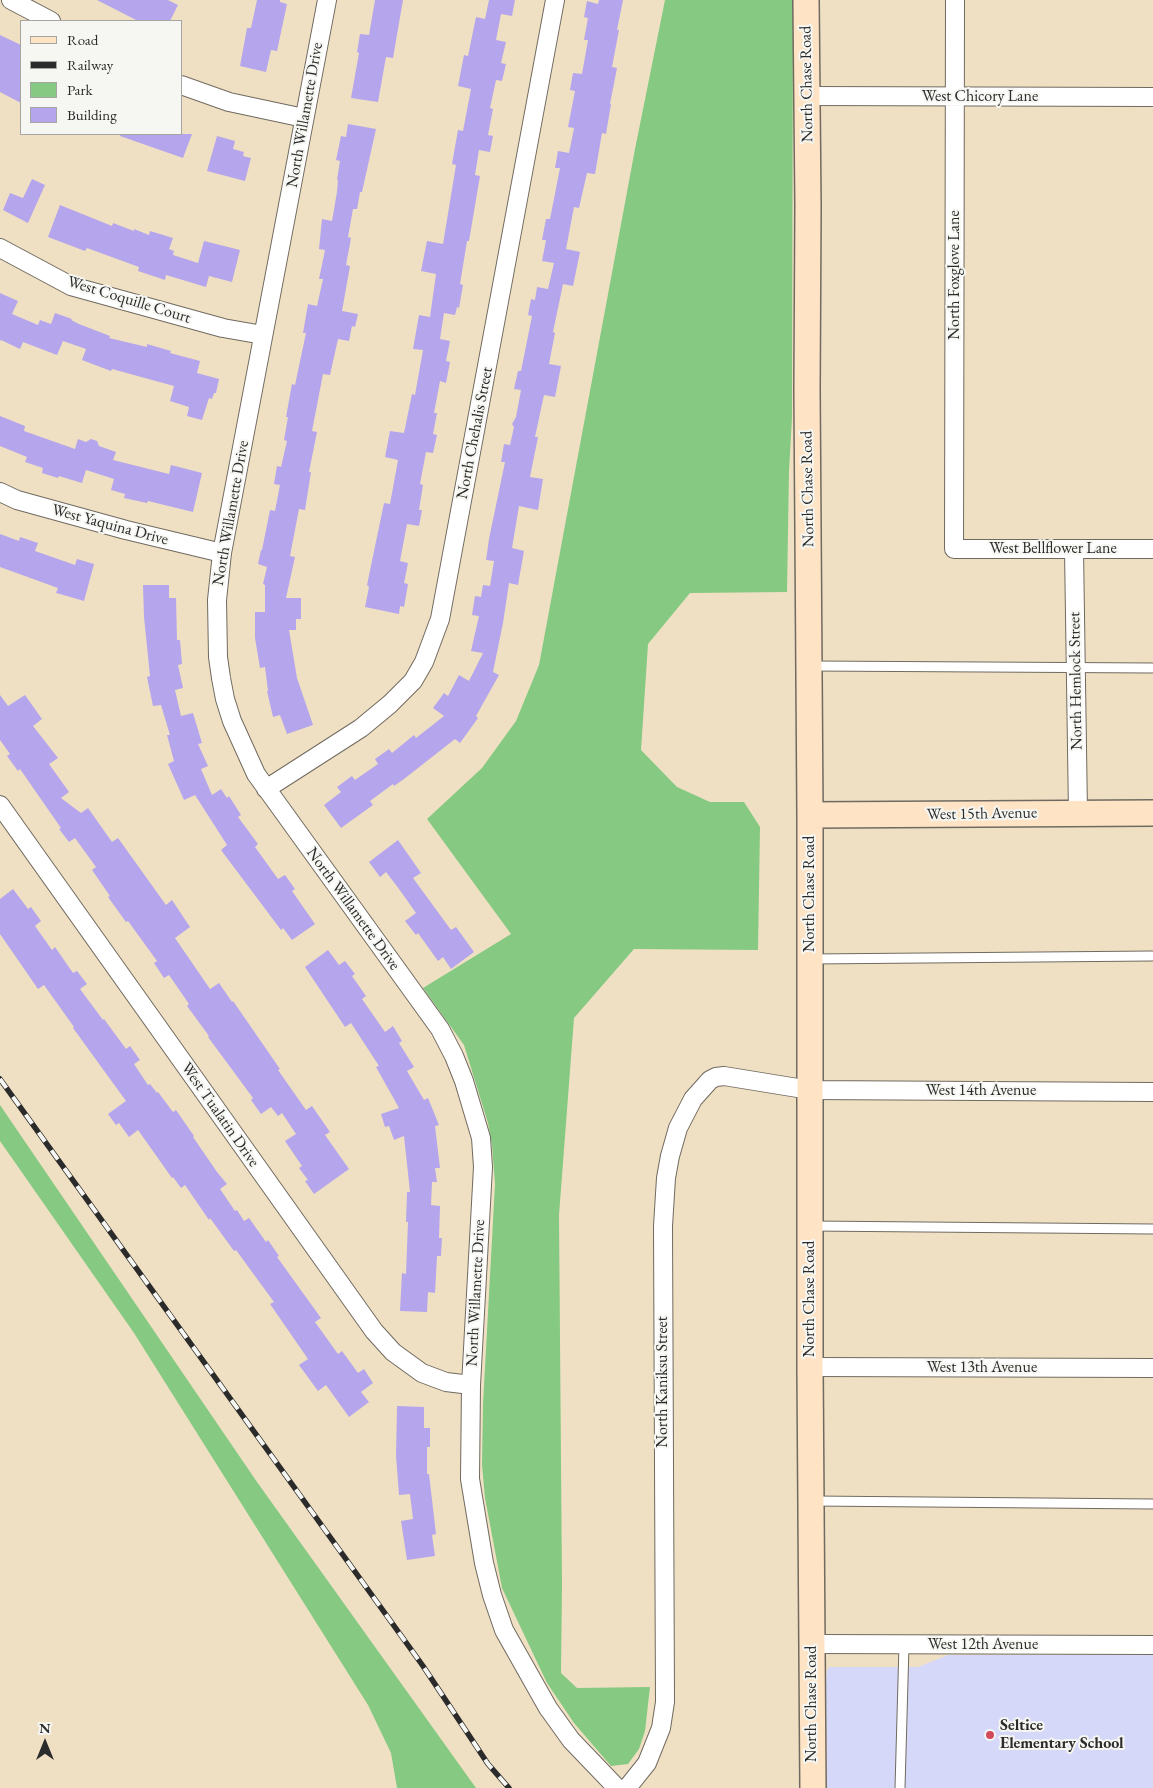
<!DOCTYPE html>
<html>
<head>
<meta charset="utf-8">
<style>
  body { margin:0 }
  #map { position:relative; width:1153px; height:1788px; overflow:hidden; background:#f0e0c3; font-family:"EB Garamond",serif }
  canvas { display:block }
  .legend { position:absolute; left:20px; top:20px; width:162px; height:115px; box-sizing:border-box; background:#f6f6f2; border:1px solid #a5a5a2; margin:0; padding:6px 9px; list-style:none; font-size:15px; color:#2b2b2b }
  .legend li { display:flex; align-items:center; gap:10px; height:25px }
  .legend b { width:25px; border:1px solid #a5a5a2 }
  .north { position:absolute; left:20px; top:1718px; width:50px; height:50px; -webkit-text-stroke:4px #f6f6f2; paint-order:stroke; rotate:0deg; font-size:14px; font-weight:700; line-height:20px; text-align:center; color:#2b2b2b }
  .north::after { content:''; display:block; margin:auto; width:18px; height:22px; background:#2b2b2b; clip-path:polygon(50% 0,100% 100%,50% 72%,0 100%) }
</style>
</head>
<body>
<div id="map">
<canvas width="1153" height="1788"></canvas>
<ul class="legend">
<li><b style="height:6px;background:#fee4c5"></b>Road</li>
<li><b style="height:6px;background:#2b2b2b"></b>Railway</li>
<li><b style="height:14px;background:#85c982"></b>Park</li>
<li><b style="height:14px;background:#b4a5ec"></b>Building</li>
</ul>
<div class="north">N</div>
</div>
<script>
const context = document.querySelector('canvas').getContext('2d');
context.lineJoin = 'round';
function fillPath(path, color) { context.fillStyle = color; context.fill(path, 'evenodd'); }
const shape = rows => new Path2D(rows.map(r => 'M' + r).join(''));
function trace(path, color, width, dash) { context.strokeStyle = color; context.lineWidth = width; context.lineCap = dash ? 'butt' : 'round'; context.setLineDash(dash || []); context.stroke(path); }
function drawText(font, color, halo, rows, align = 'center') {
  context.font = font + ' "EB Garamond",serif'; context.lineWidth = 4; context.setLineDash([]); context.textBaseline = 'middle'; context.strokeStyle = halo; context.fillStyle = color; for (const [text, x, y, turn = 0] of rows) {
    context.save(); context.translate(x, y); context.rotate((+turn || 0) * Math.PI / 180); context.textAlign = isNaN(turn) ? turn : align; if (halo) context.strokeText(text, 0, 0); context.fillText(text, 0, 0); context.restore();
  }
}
fillPath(shape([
  [948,1655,1153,1655,1153,1788,827,1788,826,1682,827,1671,829,1667,918,1667]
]), '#d5d8f9');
fillPath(shape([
  [665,0,793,0,792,418,789,471,787,592,690,593,648,644,641,750,677,787,710,802,744,802,760,827,758,950,634,949,574,1018,559,1215,562,1585,561,1673,577,1688,650,1687,645,1731,639,1749,628,1764,611,1766,574,1723,547,1683,502,1588,485,1498,482,1465,483,1404,495,1184,492,1145,488,1123,464,1045,423,988,511,934,427,819,482,768,516,721,539,665,635,149],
  [0,1105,257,1482,476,1788,397,1788,391,1753,368,1705,134,1333,0,1141]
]), '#85c982');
fillPath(shape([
  [97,0,168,0,178,5,170,21,138,21],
  [257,0,280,0,280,2,287,4,277,51,271,50,266,72,240,66,247,28,251,28],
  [375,0,403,0,393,58,386,57,378,102,351,98,359,53,357,52,360,34,369,35],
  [489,0,515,0,512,16,501,14,496,40,506,42,501,63,506,64,502,81,496,80,490,108,493,109,488,135,493,136,490,152,479,150,475,175,480,176,469,241,467,241,460,284,463,285,459,308,457,307,455,315,444,313,440,339,450,341,446,361,450,362,446,383,440,381,434,413,437,413,433,434,437,435,433,453,426,452,420,484,423,485,419,510,422,510,419,526,407,524,400,561,408,563,404,583,408,584,404,607,400,606,399,614,365,607,369,587,367,585,384,503,390,504,398,460,385,457,390,431,404,433,412,394,415,395,423,350,413,349,419,315,430,317,436,274,421,271,427,241,443,244,456,165,452,164,458,130,463,131,471,89,458,86,464,55,468,56,476,17,485,19],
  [599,0,623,0,617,30,619,30,612,67,617,68,610,104,611,104,606,134,602,133,595,174,587,173,579,208,574,207,566,249,580,252,573,286,563,284,553,332,555,333,549,364,561,366,555,397,544,395,535,437,538,437,530,477,543,479,538,510,519,506,512,548,524,551,518,585,509,583,503,623,493,672,499,675,476,716,478,718,460,743,455,739,404,779,394,786,393,784,370,801,373,805,341,828,324,805,341,792,337,787,352,776,355,780,378,764,375,759,389,749,392,753,414,735,416,738,444,716,433,708,444,693,448,696,459,675,469,681,483,653,471,651,479,616,472,615,475,596,481,597,483,585,490,586,494,561,486,560,489,539,505,462,501,462,504,444,510,445,514,427,512,424,516,417,521,390,514,389,518,371,521,371,532,316,528,315,531,299,535,300,537,287,548,289,554,263,542,261,546,240,542,240,546,219,550,219,560,168,555,168,558,151,569,153,574,128,568,127,575,91,570,90,573,73,582,74,588,40,584,40,588,18,584,17,587,1,598,4],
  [0,35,21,45,21,103,0,92],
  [348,124,376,129,362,192,360,192,357,209,353,209,348,237,351,238,346,265,350,266,342,311,358,314,355,327,352,326,349,341,338,339,330,375,323,374,312,431,317,432,309,472,311,472,305,510,299,509,290,556,295,557,286,598,301,598,301,619,296,619,296,630,289,630,297,678,313,725,287,734,280,715,273,717,267,691,268,691,265,667,260,668,255,638,255,612,265,612,265,585,263,584,267,567,258,564,261,550,262,550,270,510,275,511,280,485,274,484,277,466,281,467,287,441,284,440,288,417,286,417,292,384,295,385,306,333,303,333,308,304,317,306,323,279,319,279,325,250,319,249,322,219,332,221,337,192,338,180,337,180,340,161,336,160,341,136,346,137],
  [120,134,192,134,183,158,120,136],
  [217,136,235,141,233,149,244,152,243,156,251,158,245,181,207,171],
  [32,179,45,185,28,223,3,210,10,193,23,198],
  [60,205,112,226,113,223,134,231,134,229,149,235,150,231,173,238,169,249,174,251,173,255,198,263,204,241,240,250,232,282,209,276,206,287,166,275,165,280,138,271,139,267,87,248,85,251,48,237],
  [0,293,18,301,12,314,38,325,40,320,51,324,55,313,72,319,71,320,79,324,110,336,109,338,147,347,147,344,171,351,170,353,200,361,197,373,219,379,216,393,214,393,212,399,209,398,202,420,187,416,189,407,170,401,174,386,112,369,111,371,82,360,86,349,63,341,57,355,23,342,20,349,1,340,0,341],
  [0,416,25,426,24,431,75,449,78,439,86,442,91,439,97,441,99,446,116,452,113,460,169,474,171,465,202,473,193,512,148,501,147,503,124,498,125,494,111,490,114,479,86,470,82,483,59,476,58,478,42,473,43,468,25,462,27,457,0,446],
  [0,534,19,541,20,537,38,543,35,551,75,565,77,559,94,564,84,601,60,594,56,593,58,588,0,567],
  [143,585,169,585,169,598,176,598,177,640,180,640,182,664,178,665,183,688,175,690,181,716,193,713,202,743,198,744,208,766,201,769,212,795,221,789,227,798,229,796,241,815,238,817,258,844,255,847,278,879,285,875,295,889,292,891,315,924,292,940,283,928,281,930,221,850,227,845,195,795,184,800,168,764,174,761,167,735,170,735,161,705,153,706,147,677,150,676,144,617],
  [0,695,8,706,25,695,42,719,33,726,58,758,49,764,69,792,61,798,81,813,88,808,112,842,118,838,166,905,172,900,190,927,175,938,210,989,219,983,232,1002,233,1001,280,1069,278,1070,306,1110,312,1106,330,1132,325,1135,349,1169,314,1194,305,1181,308,1180,299,1168,302,1166,285,1141,296,1134,282,1113,278,1116,271,1107,261,1114,251,1100,253,1098,208,1037,209,1036,187,1006,189,1004,169,975,164,978,154,963,157,961,128,921,126,922,108,897,110,896,92,870,96,867,75,838,69,842,59,829,61,828,20,769,18,771,7,756,10,754,0,740],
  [398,840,421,873,413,878,451,930,456,927,474,952,451,969,443,957,438,961,418,933,416,935,405,921,416,913,399,889,386,872,380,877,369,862],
  [13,889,28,909,31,907,41,921,35,926,52,950,55,947,73,973,77,971,87,984,80,989,103,1020,104,1019,126,1049,130,1046,140,1060,134,1064,148,1085,150,1084,157,1093,158,1092,173,1112,176,1110,194,1136,193,1137,217,1172,227,1184,220,1189,235,1211,237,1210,244,1221,249,1218,266,1242,268,1240,279,1256,277,1257,321,1318,315,1322,338,1354,342,1351,358,1373,364,1369,373,1383,361,1392,369,1402,349,1417,326,1385,318,1391,299,1365,308,1359,270,1304,274,1302,236,1250,234,1251,210,1218,209,1220,185,1185,181,1188,173,1177,172,1178,138,1130,129,1137,119,1123,116,1125,108,1114,126,1101,73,1028,74,1027,44,985,38,989,0,934,0,899],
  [328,950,339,965,345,961,355,974,352,976,366,996,362,999,385,1032,393,1026,402,1041,399,1043,414,1067,407,1071,424,1100,428,1098,439,1125,435,1126,440,1168,435,1168,437,1182,432,1182,431,1205,440,1206,439,1238,442,1238,441,1256,437,1256,435,1293,428,1292,427,1312,400,1311,402,1273,406,1274,408,1222,406,1222,407,1192,410,1192,404,1136,394,1140,389,1126,385,1127,381,1114,399,1108,376,1067,379,1066,351,1023,345,1027,305,967],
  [397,1406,424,1407,424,1428,430,1428,430,1447,427,1447,427,1474,429,1474,436,1534,432,1535,435,1556,407,1560,401,1521,413,1519,410,1494,399,1495,396,1456]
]), '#b4a5ec');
const lane = shape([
  [812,666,1153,668],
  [811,959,1153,956],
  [810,1226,1153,1229],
  [813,1501,1153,1504],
  [900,1788,904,1645]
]);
const street = shape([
  [11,0,51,21],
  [327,0,222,553,217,600,218,657,221,678,225,699,232,721,256,774,440,1029,454,1056,464,1081,481,1138,483,1167,471,1385,470,1479,484,1563,492,1595,504,1630,548,1708,571,1740,617,1788],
  [955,0,954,549,1153,549],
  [181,85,229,102,304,118],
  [807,96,1153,97],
  [0,248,71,286,223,328,263,335],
  [0,492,17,500,126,530,222,553],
  [1074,550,1078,813],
  [266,789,361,728,390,704,413,681,424,662,440,619,555,0],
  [0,805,374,1331,393,1352,422,1373,446,1382,471,1385],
  [810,1367,1153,1368],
  [812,1644,1153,1645],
  [627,1788,647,1763,661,1728,665,1702,663,1226,666,1178,670,1156,678,1128,693,1099,710,1080,716,1077,724,1076,810,1090,1153,1092]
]);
const secondary = shape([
  [806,0,808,206,807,390,810,815,810,1367,813,1788],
  [810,815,1153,813]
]);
trace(lane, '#706a60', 11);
trace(street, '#706a60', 20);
trace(secondary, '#706a60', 28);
trace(lane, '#fff', 9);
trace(street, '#fff', 18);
trace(secondary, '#fee4c5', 25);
const rail = shape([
  [0,1079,423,1666,488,1764,509,1788]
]);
trace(rail, '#2b2b2b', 5.5);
trace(rail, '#f6f6f2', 4, [11]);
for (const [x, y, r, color] of [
  [990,1735,5,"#d1495b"]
]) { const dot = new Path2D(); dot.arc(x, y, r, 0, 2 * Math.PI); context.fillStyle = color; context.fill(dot); trace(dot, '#f6f6f2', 2); }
drawText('16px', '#2b2b2b', '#f6f6f2', [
  ["North Chase Road",807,84,-91],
  ["West Chicory Lane",980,97],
  ["North Willamette Drive",305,115,-80],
  ["North Foxglove Lane",955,275,-90],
  ["West Coquille Court",129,300,17],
  ["North Chehalis Street",475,433,-79],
  ["North Chase Road",808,489,-91],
  ["North Willamette Drive",231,513,-80],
  ["West Yaquina Drive",110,525,15],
  ["West Bellflower Lane",1053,549],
  ["North Hemlock Street",1076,681,-91],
  ["West 15th Avenue",982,814,-1],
  ["North Chase Road",810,894,-90],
  ["North Willamette Drive",353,909,54],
  ["West 14th Avenue",981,1091],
  ["West Tualatin Drive",220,1115,55],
  ["North Willamette Drive",476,1293,-87],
  ["North Chase Road",810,1299,-90],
  ["West 13th Avenue",982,1368],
  ["North Kaniksu Street",663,1382,-90],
  ["West 12th Avenue",983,1645],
  ["North Chase Road",812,1704,-90]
]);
drawText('bold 16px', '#2b2b2b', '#f6f6f2', [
  ["Seltice",1000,1726],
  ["Elementary School",1000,1744]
], 'left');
</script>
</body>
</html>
